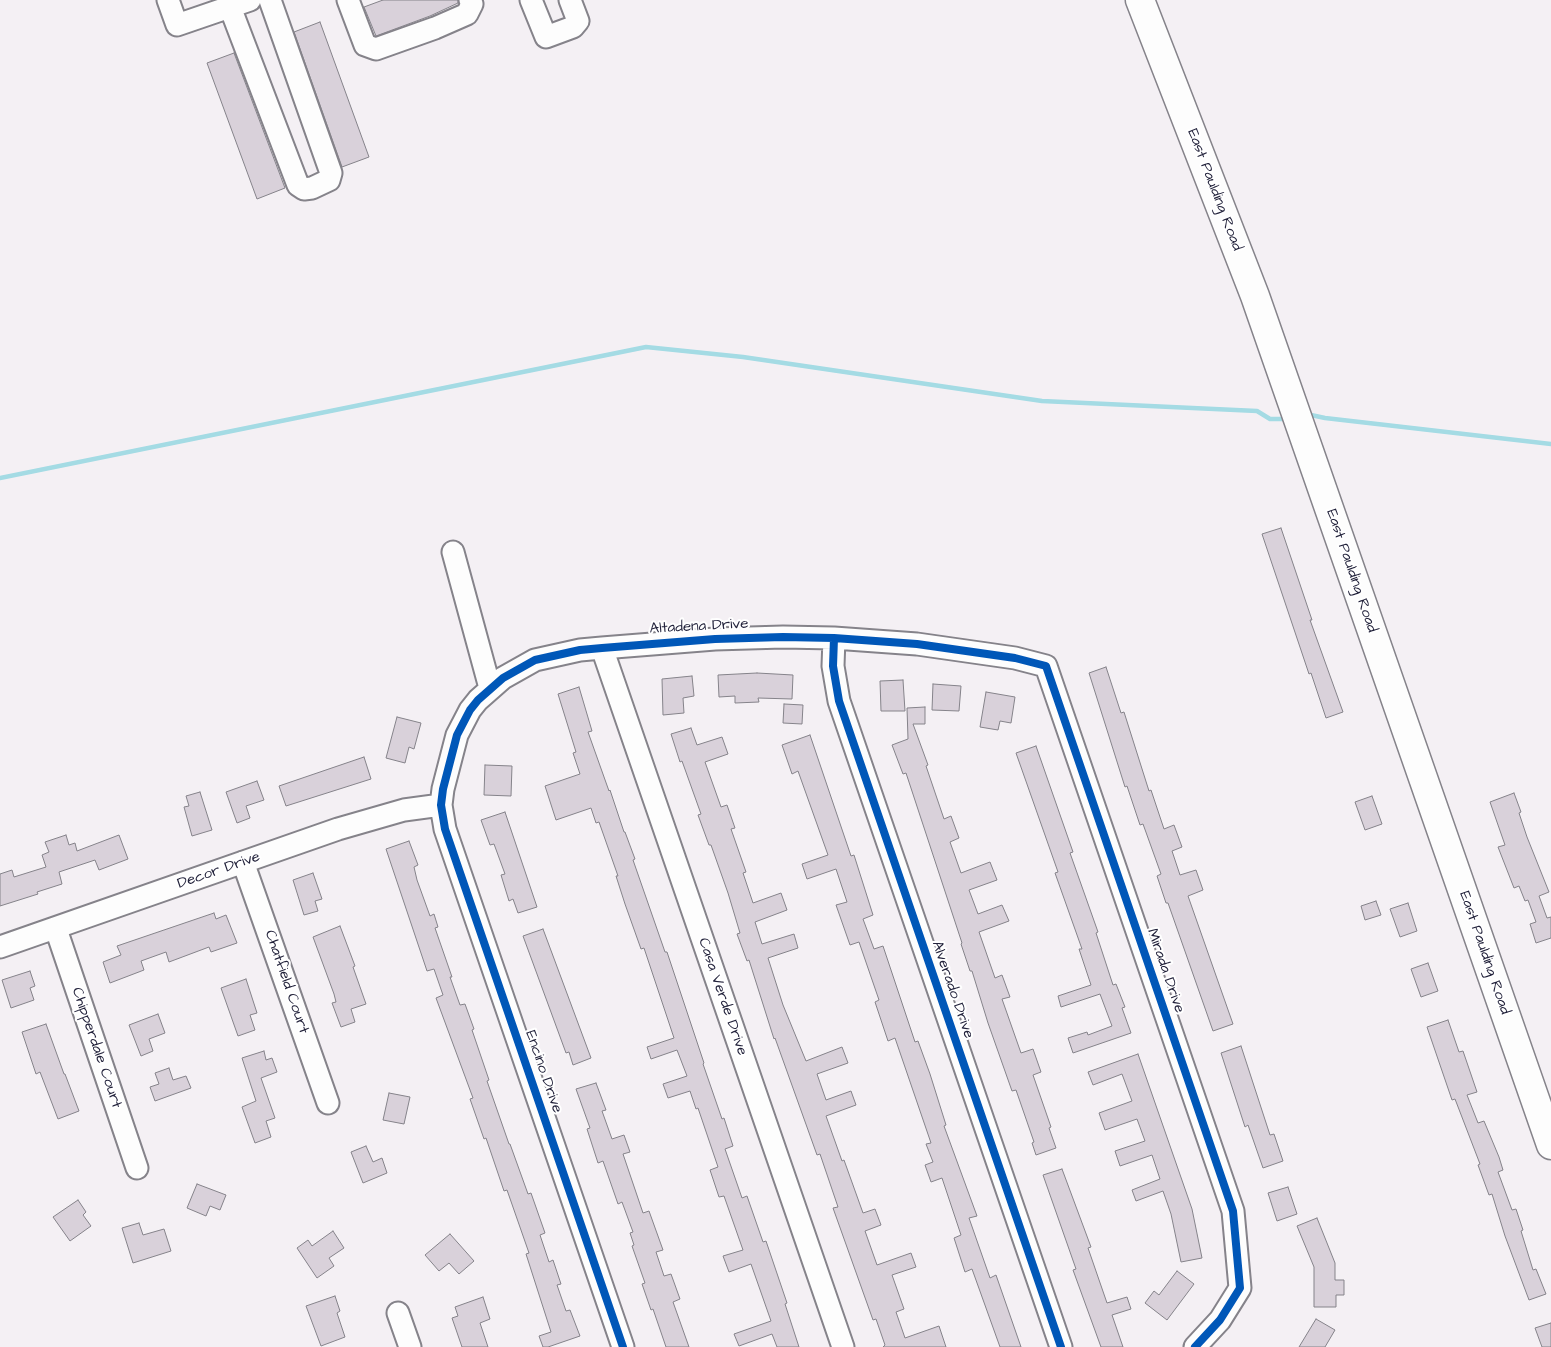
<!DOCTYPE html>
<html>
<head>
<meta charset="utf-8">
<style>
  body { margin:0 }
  canvas { display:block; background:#f4f0f4 }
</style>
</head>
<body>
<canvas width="1551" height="1347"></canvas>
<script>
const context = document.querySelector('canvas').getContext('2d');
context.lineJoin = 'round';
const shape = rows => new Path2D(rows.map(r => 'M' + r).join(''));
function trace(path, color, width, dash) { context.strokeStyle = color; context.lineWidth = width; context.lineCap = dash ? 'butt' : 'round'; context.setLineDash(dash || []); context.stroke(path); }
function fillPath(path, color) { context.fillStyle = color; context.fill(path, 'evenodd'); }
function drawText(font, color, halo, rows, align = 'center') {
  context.font = font + ' "Architects Daughter",sans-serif'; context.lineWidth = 4; context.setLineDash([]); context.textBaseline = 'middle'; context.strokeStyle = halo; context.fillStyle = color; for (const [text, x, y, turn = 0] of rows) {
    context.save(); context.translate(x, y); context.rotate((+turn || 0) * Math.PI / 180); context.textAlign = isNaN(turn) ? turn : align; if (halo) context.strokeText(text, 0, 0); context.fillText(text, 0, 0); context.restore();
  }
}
trace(shape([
  [1311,415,1325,418,1551,444],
  [0,478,646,347,743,357,1042,401,1257,411,1270,419,1288,419]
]), '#a4dbe4', 4.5);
const building = shape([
  [383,0,458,0,458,3,430,16,376,36,364,7,383,0],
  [320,22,369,157,342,167,294,32,320,22],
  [234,53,285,188,257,199,207,63,234,53],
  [1281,528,1312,620,1310,620,1343,712,1326,718,1311,673,1309,674,1262,534,1281,528],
  [1106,667,1121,713,1124,712,1149,791,1151,790,1164,829,1174,825,1182,847,1172,851,1180,875,1196,870,1203,890,1188,896,1233,1024,1213,1031,1168,903,1166,903,1157,876,1161,874,1143,824,1140,825,1127,786,1125,787,1089,673,1106,667],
  [757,673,793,675,792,699,758,698,759,702,735,703,735,696,719,697,718,675,757,673],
  [692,676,694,696,683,698,684,713,663,715,662,679,692,676],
  [903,680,905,711,881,711,880,681,903,680],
  [933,684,961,686,959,711,932,710,933,684],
  [579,687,592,731,588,732,609,791,610,790,624,832,625,832,635,859,633,860,665,952,667,952,704,1063,703,1064,722,1119,724,1118,733,1146,725,1149,742,1198,747,1196,763,1242,766,1241,787,1303,785,1304,799,1347,777,1347,772,1334,739,1346,734,1334,771,1321,751,1264,729,1272,723,1256,743,1250,724,1196,719,1197,710,1170,718,1167,698,1108,696,1109,690,1091,668,1098,663,1084,687,1076,677,1050,651,1059,647,1047,674,1038,644,948,641,949,625,904,616,876,618,876,599,822,596,823,591,808,556,820,545,786,580,774,573,753,576,752,558,694,579,687],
  [986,692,1015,697,1011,723,1000,721,998,730,980,727,986,692],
  [784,704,803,705,802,724,783,723,784,704],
  [925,707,925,724,913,724,928,765,926,766,944,819,951,816,959,838,950,842,961,873,990,862,997,880,969,890,978,914,1002,905,1009,921,979,932,995,978,1002,975,1010,997,1002,999,1021,1053,1033,1049,1041,1072,1033,1075,1051,1127,1049,1128,1056,1148,1036,1155,1032,1143,1034,1142,1016,1090,1012,1091,988,1023,972,971,970,971,961,944,962,943,906,773,903,774,892,745,908,739,907,708,925,707],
  [397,717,421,723,414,749,409,747,405,763,386,758,397,717],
  [691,728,697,745,722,737,728,754,705,762,721,807,727,805,735,828,731,829,746,872,743,873,753,903,781,893,787,910,755,922,762,944,794,934,798,948,768,958,783,1005,806,1061,842,1047,848,1063,817,1074,826,1100,851,1091,856,1105,826,1116,842,1161,844,1160,863,1213,875,1209,881,1225,865,1231,877,1265,911,1253,916,1267,892,1275,904,1309,896,1312,905,1338,939,1326,946,1347,883,1347,885,1345,876,1319,873,1320,833,1208,838,1207,820,1154,817,1155,775,1038,774,1039,749,960,747,961,737,934,740,933,728,893,711,845,709,845,698,815,701,814,682,761,680,762,671,734,691,728],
  [810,735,851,856,854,855,873,915,863,919,874,949,883,946,915,1042,918,1041,930,1074,946,1125,944,1126,977,1216,969,1218,990,1278,996,1275,1021,1347,1000,1347,972,1269,965,1272,954,1238,961,1235,942,1178,931,1182,925,1165,933,1162,926,1144,931,1143,895,1038,888,1041,875,1002,879,1000,859,942,850,945,836,905,847,902,836,869,807,879,802,864,828,855,798,771,792,774,782,745,810,735],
  [1036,746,1073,852,1070,853,1098,932,1096,933,1113,985,1116,984,1125,1007,1122,1008,1131,1033,1073,1053,1068,1038,1087,1032,1088,1035,1112,1026,1100,994,1061,1007,1058,996,1091,985,1079,949,1082,949,1055,873,1058,872,1016,753,1036,746],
  [364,757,371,779,286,806,279,786,364,757],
  [485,765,512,766,511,796,484,795,485,765],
  [257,781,264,800,246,806,250,818,237,823,226,792,257,781],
  [200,792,212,830,192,836,184,807,189,806,186,796,200,792],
  [1514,793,1521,812,1519,813,1527,837,1549,892,1539,896,1547,918,1551,917,1551,938,1536,943,1530,924,1536,922,1528,900,1525,901,1519,886,1514,888,1498,847,1505,845,1490,802,1514,793],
  [1372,796,1382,824,1365,830,1355,802,1372,796],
  [505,812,537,907,518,913,513,899,509,901,501,875,505,874,494,844,490,845,481,820,505,812],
  [66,835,69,845,75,843,77,851,119,835,128,859,99,870,95,860,59,872,62,884,37,892,38,894,0,906,0,874,12,870,14,877,46,867,42,855,49,852,45,842,66,835],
  [409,841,418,865,414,867,417,880,430,916,434,914,438,927,435,928,452,977,450,977,460,1005,465,1004,474,1029,472,1030,489,1080,487,1081,509,1144,510,1144,528,1194,531,1193,545,1233,540,1235,549,1262,553,1260,561,1284,557,1285,566,1311,570,1310,580,1336,548,1347,543,1347,539,1336,551,1332,526,1254,529,1253,507,1190,504,1191,486,1138,484,1139,470,1099,473,1098,436,998,443,995,434,969,427,971,386,849,409,841],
  [313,873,322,899,315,901,318,911,304,915,293,880,313,873],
  [1376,901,1381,915,1365,920,1361,906,1376,901],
  [1408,903,1417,931,1400,937,1390,909,1408,903],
  [214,913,216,919,226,915,237,943,211,952,209,947,169,962,166,952,141,961,144,970,110,983,103,962,121,955,117,946,214,913],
  [340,926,355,966,353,967,366,1004,351,1009,355,1022,341,1027,332,1003,336,1002,334,994,313,937,340,926],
  [543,929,591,1058,573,1065,569,1052,566,1053,523,936,543,929],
  [1428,963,1438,991,1421,997,1411,969,1428,963],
  [30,971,35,986,30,988,34,1000,11,1008,2,980,30,971],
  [246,979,257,1013,250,1015,255,1030,238,1036,221,988,246,979],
  [158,1014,165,1033,149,1039,153,1051,141,1056,129,1025,158,1014],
  [1448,1020,1459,1052,1463,1051,1477,1092,1467,1095,1478,1123,1484,1121,1499,1157,1503,1170,1498,1172,1512,1210,1516,1209,1523,1230,1521,1231,1533,1270,1536,1269,1546,1294,1529,1300,1505,1236,1492,1194,1489,1195,1478,1165,1480,1164,1455,1099,1452,1100,1427,1027,1448,1020],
  [46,1024,64,1074,65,1074,79,1111,58,1119,40,1072,36,1074,22,1032,46,1024],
  [1241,1046,1270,1135,1274,1134,1283,1161,1263,1168,1248,1125,1245,1127,1221,1053,1241,1046],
  [264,1051,266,1060,272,1058,277,1072,261,1078,275,1118,266,1121,271,1137,255,1143,242,1107,256,1101,242,1058,264,1051],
  [1138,1054,1192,1209,1202,1258,1181,1262,1171,1214,1163,1191,1136,1201,1132,1190,1160,1179,1152,1155,1120,1166,1115,1151,1145,1141,1137,1119,1105,1130,1099,1113,1132,1101,1122,1074,1093,1085,1088,1072,1138,1054],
  [169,1068,173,1080,186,1076,191,1088,155,1101,150,1087,159,1084,155,1073,169,1068],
  [596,1083,606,1110,602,1111,612,1139,624,1135,630,1152,623,1154,643,1213,649,1211,663,1250,656,1252,664,1276,671,1274,680,1299,673,1302,689,1347,666,1347,653,1309,651,1310,642,1284,645,1283,632,1246,634,1245,630,1233,633,1232,622,1202,618,1204,603,1161,598,1163,587,1129,590,1128,576,1089,596,1083],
  [389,1093,410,1097,404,1124,383,1120,389,1093],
  [366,1146,373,1162,382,1158,387,1173,363,1183,351,1152,366,1146],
  [1062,1169,1091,1247,1088,1248,1107,1303,1127,1297,1131,1309,1112,1315,1123,1347,1101,1347,1073,1270,1076,1269,1043,1175,1062,1169],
  [197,1184,226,1195,220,1210,210,1206,206,1216,187,1208,197,1184],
  [1288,1187,1297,1214,1277,1221,1268,1193,1288,1187],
  [78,1200,86,1212,83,1215,91,1226,70,1241,53,1217,78,1200],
  [1317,1218,1335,1263,1335,1280,1344,1280,1344,1295,1336,1295,1336,1307,1314,1307,1314,1267,1297,1226,1317,1218],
  [139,1223,143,1235,164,1229,171,1251,133,1263,122,1228,139,1223],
  [333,1231,344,1248,329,1258,334,1266,317,1278,297,1248,308,1240,312,1246,333,1231],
  [450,1234,474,1261,459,1274,449,1263,439,1271,425,1255,450,1234],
  [1177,1271,1194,1284,1167,1320,1145,1303,1154,1291,1159,1295,1177,1271],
  [335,1296,340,1311,337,1313,345,1337,321,1346,306,1306,335,1296],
  [483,1297,490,1319,480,1323,488,1347,462,1347,452,1318,458,1316,455,1307,483,1297],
  [1316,1319,1335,1330,1325,1347,1299,1347,1316,1319],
  [1551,1323,1551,1347,1542,1347,1535,1328,1551,1323]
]);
fillPath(building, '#d9d1da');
trace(building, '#85838a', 1);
const minor = shape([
  [168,0,177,25,250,0],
  [348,0,365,45,376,49,435,28,467,14,472,4,470,0],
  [531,0,546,37,573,27,578,21,570,0],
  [230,7,298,185,304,189,312,188,329,180,331,173,270,0],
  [453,552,490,688],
  [834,638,833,666,839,701,1061,1347],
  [602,648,843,1347],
  [243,862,328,1103],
  [56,929,137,1168],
  [0,947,338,829,404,810,441,805],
  [398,1313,410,1347],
  [623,1347,445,829,441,805,443,789,457,735,470,710,478,700,503,678,535,660,580,650,602,648,715,639,783,637,834,638,917,644,1015,658,1046,666,1233,1211,1240,1288,1220,1320,1195,1347]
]);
const major = shape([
  [1140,0,1255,296,1551,1145]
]);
trace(minor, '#85838a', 25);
trace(major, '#85838a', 31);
trace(minor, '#fdfdfd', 21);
trace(major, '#fdfdfd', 28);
trace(shape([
  [834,638,833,666,839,701,1061,1347],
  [623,1347,445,829,441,805,443,789,457,735,470,710,478,700,503,678,535,660,580,650,602,648,715,639,783,637,834,638,917,644,1015,658,1046,666,1233,1211,1240,1288,1220,1320,1195,1347]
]), '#0057b8', 8);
drawText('15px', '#22223b', '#fff', [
  ["East Paulding Road",1214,190,69],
  ["East Paulding Road",1351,571,71],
  ["Altadena Drive",699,627,-3],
  ["Decor Drive",219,871,-19],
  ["East Paulding Road",1484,953,71],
  ["Mirada Drive",1165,971,71],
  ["Chatfield Court",286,982,71],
  ["Alverado Drive",952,990,71],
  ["Casa Verde Drive",722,997,71],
  ["Chipperdale Court",96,1048,71],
  ["Encino Drive",543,1072,71]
]);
</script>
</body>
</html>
